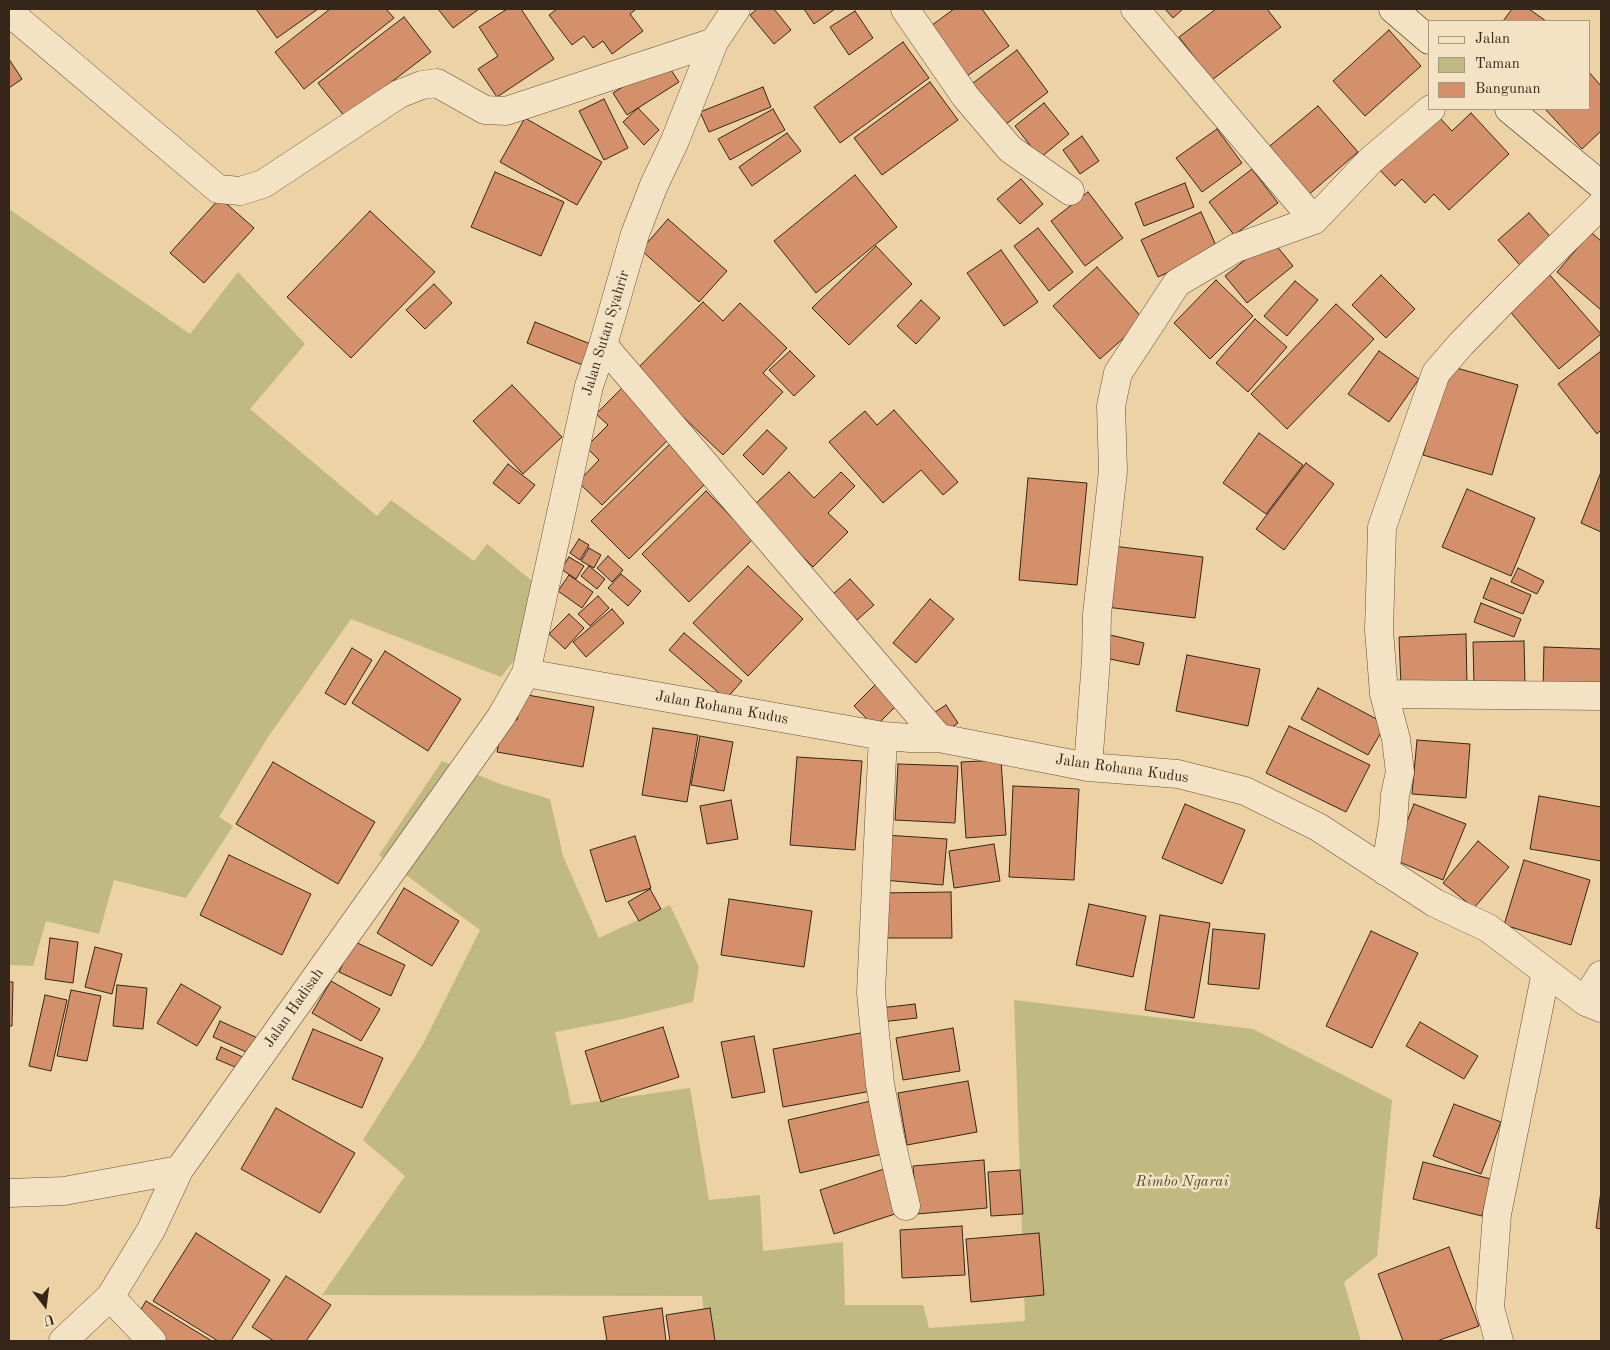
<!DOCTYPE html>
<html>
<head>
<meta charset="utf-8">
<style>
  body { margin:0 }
  #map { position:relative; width:1610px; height:1350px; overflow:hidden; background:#edd2a5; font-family:"Old Standard TT",serif }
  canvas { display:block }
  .frame { position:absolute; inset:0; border:10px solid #362619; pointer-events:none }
  .legend { position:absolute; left:1428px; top:20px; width:162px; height:90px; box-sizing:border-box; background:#f3e2c4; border:1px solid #a79780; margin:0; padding:6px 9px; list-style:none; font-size:15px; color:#362619 }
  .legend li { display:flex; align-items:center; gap:10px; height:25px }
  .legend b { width:25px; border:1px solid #a79780 }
  .north { position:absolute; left:20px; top:1280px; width:50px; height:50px; -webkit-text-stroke:4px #f3e2c4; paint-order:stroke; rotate:165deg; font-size:14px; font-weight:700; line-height:20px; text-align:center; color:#362619 }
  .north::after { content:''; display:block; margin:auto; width:18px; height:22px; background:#362619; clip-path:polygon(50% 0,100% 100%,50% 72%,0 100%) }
</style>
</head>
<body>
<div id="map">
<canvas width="1610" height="1350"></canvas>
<div class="frame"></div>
<ul class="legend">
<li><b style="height:6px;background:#f3e2c4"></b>Jalan</li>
<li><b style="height:14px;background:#c0b981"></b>Taman</li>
<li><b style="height:14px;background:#d3906b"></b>Bangunan</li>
</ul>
<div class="north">U</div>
</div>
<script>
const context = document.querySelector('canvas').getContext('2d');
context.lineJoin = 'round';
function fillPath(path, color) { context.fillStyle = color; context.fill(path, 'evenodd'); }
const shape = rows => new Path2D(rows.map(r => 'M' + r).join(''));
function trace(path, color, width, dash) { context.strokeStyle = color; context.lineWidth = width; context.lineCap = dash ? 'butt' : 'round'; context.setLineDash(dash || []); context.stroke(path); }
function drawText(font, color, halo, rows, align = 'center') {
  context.font = font + ' "Old Standard TT",serif'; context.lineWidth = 5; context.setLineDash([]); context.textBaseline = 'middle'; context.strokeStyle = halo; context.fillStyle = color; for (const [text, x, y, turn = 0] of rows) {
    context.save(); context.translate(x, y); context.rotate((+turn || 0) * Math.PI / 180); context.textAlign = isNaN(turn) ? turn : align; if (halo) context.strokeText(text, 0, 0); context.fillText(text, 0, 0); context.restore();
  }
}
fillPath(shape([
  [9,209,190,334,238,272,305,344,250,409,377,516,391,500,474,561,487,544,537,585,525,642,515,659,501,677,351,619,268,737,219,817,233,826,186,898,114,880,99,934,46,921,33,966,9,965],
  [442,761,503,785,550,799,563,856,599,938,670,905,699,967,693,1002,623,1019,555,1032,571,1105,690,1088,709,1200,760,1195,763,1251,843,1242,845,1305,923,1305,929,1328,1025,1321,1014,1000,1253,1029,1392,1100,1377,1256,1344,1282,1361,1341,707,1341,702,1296,322,1295,405,1176,363,1140,423,1044,480,930,379,855]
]), '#c0b981');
const building = shape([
  [256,9,318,9,277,38,256,9],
  [330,9,386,9,394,18,304,89,275,52,330,9],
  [438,9,479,9,453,28,438,9],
  [507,9,521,9,554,59,497,97,478,69,498,56,479,27,507,9],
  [557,9,634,9,635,10,630,14,643,31,612,54,603,41,593,48,584,36,572,45,549,15,557,9],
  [757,9,774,9,791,30,774,44,750,15,757,9],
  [804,9,835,9,814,24,804,9],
  [954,9,982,9,1009,46,960,81,924,31,954,9],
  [1165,9,1183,9,1173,18,1165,9],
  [1216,9,1267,9,1281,27,1212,80,1179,37,1216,9],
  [1512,9,1529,9,1546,21,1503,21,1512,9],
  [855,11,873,38,849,55,830,27,855,11],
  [404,17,431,52,345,117,318,83,404,17],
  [1389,30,1421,66,1365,116,1333,81,1389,30],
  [903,42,929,78,840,143,814,107,903,42],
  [1017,50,1048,92,997,131,965,89,1017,50],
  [9,59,22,79,9,88,9,59],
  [665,61,679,82,627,115,613,93,665,61],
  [1589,72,1601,86,1601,131,1582,149,1545,109,1589,109,1589,72],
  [930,82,958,120,882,175,854,138,930,82],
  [763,87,771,107,709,132,700,112,763,87],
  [604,99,628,148,604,160,579,111,604,99],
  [1044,103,1069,134,1040,158,1015,126,1044,103],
  [1318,106,1358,152,1306,197,1265,150,1318,106],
  [638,108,659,130,644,145,623,122,638,108],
  [773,109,785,130,730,160,718,139,773,109],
  [1471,113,1509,154,1449,210,1434,194,1425,203,1402,179,1395,186,1376,166,1437,115,1452,131,1471,113],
  [525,118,602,162,577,205,500,162,525,118],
  [1217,129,1242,163,1202,192,1176,158,1217,129],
  [787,133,801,151,752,186,739,167,787,133],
  [1082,136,1099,161,1080,174,1063,150,1082,136],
  [1252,169,1278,203,1234,235,1209,202,1252,169],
  [495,172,564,202,541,256,471,227,495,172],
  [855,175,897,227,816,293,774,241,855,175],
  [1021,179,1043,204,1020,224,997,199,1021,179],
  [1185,183,1194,207,1144,226,1135,203,1185,183],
  [1088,192,1123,238,1085,266,1051,221,1088,192],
  [220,198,254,228,204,283,170,253,220,198],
  [370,211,435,272,351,358,287,297,370,211],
  [1201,212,1218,250,1158,277,1141,240,1201,212],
  [1529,213,1556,243,1525,271,1498,240,1529,213],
  [668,219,727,271,699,302,641,250,668,219],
  [1038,228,1073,272,1049,291,1014,246,1038,228],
  [1591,232,1601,241,1601,310,1557,272,1591,232],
  [1271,239,1293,266,1247,303,1225,276,1271,239],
  [876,246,912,284,849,345,812,308,876,246],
  [1001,250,1038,302,1004,326,967,273,1001,250],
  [1097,267,1144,320,1100,359,1053,306,1097,267],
  [1548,273,1601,334,1559,369,1507,308,1548,273],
  [1381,275,1415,309,1386,338,1352,305,1381,275],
  [1216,280,1253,316,1210,359,1174,323,1216,280],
  [1295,281,1318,300,1287,336,1264,316,1295,281],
  [434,284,452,303,425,329,406,310,434,284],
  [921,300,940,318,916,344,897,326,921,300],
  [703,302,723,321,740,303,787,348,763,373,783,392,723,455,635,371,703,302],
  [1336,304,1374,339,1287,429,1251,394,1336,304],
  [1255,319,1287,347,1248,392,1216,363,1255,319],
  [535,322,593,345,585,366,527,343,535,322],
  [790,351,815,376,794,396,769,370,790,351],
  [1379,351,1419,379,1389,422,1348,394,1379,351],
  [1601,351,1601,430,1597,434,1558,384,1601,351],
  [1449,366,1518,385,1492,475,1423,455,1449,366],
  [512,385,562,437,523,474,473,421,512,385],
  [625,385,674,434,602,505,578,482,599,460,586,447,608,425,596,414,625,385],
  [894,410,958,482,943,495,921,470,883,503,829,442,865,411,877,425,894,410],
  [767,430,787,448,763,475,743,455,767,430],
  [1259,433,1303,465,1266,514,1223,483,1259,433],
  [673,441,710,479,629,559,591,521,673,441],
  [1306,463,1334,484,1284,550,1256,529,1306,463],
  [508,464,535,485,519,504,493,483,508,464],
  [789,472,814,498,841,472,855,486,828,513,848,532,813,567,753,506,789,472],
  [1601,472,1601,532,1581,523,1601,472],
  [1028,478,1087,483,1077,585,1019,580,1028,478],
  [1467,489,1535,518,1511,576,1442,547,1467,489],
  [706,491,753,539,689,602,642,554,706,491],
  [579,539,589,545,580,560,570,553,579,539],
  [1113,546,1203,557,1195,618,1106,607,1113,546],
  [589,548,601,555,594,568,581,561,589,548],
  [608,556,623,570,612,582,597,568,608,556],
  [569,557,584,566,576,579,561,569,569,557],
  [589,566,605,579,597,589,581,576,589,566],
  [748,566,803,619,748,676,693,623,748,566],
  [1518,568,1544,581,1537,594,1511,582,1518,568],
  [621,574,641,591,628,606,608,588,621,574],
  [569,575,593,592,582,608,558,591,569,575],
  [1491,578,1531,595,1523,614,1483,598,1491,578],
  [850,579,874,605,857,620,833,594,850,579],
  [598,596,609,608,590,626,578,614,598,596],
  [930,599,954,619,916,663,893,643,930,599],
  [1481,603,1521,619,1514,637,1474,622,1481,603],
  [612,609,624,623,586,657,573,642,612,609],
  [569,614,584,628,565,649,549,634,569,614],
  [684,633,742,681,726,699,669,650,684,633],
  [1106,634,1144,643,1139,665,1100,657,1106,634],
  [1466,634,1467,684,1401,686,1399,637,1466,634],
  [1524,641,1525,683,1474,685,1473,642,1524,641],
  [1544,647,1601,649,1601,690,1543,688,1544,647],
  [352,648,372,660,345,705,325,693,352,648],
  [385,651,461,699,428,751,352,703,385,651],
  [1187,655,1260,669,1248,726,1176,711,1187,655],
  [881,679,902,700,875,727,854,706,881,679],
  [1318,688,1386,724,1368,755,1301,719,1318,688],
  [522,694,594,707,583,767,497,752,504,718,517,720,522,694],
  [946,705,958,723,945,732,932,714,946,705],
  [1289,726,1370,765,1346,812,1266,773,1289,726],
  [653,728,698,735,687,802,642,795,653,728],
  [700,736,733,742,724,791,691,785,700,736],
  [1417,740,1470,744,1466,798,1412,794,1417,740],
  [797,757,862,761,855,850,790,845,797,757],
  [1001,760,1006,835,966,838,961,762,1001,760],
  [273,762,375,822,338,884,236,824,273,762],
  [898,764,958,766,955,823,895,820,898,764],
  [1013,786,1079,789,1074,880,1009,877,1013,786],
  [1539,796,1601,807,1601,861,1530,849,1539,796],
  [731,800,738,839,707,844,700,806,731,800],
  [1185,804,1245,830,1222,884,1162,858,1185,804],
  [1414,804,1466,824,1443,880,1392,859,1414,804],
  [885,835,947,839,943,885,882,880,885,835],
  [635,836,651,888,606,902,590,850,635,836],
  [1478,841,1509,867,1474,908,1443,883,1478,841],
  [994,844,1000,881,954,888,949,851,994,844],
  [229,855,311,894,282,955,200,915,229,855],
  [1524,860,1590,880,1571,945,1504,925,1524,860],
  [404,888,459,921,432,966,377,933,404,888],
  [650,889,661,909,639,921,628,902,650,889],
  [951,892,952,938,880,938,880,893,951,892],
  [729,899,812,911,804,967,721,955,729,899],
  [1089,904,1146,916,1133,977,1076,965,1089,904],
  [1160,915,1210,923,1194,1018,1145,1010,1160,915],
  [1213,929,1265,934,1259,989,1208,984,1213,929],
  [1371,931,1418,953,1372,1048,1326,1026,1371,931],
  [50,938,78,942,73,983,45,979,50,938],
  [353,941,405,965,391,996,339,972,353,941],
  [95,947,122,954,112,994,85,987,95,947],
  [331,981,380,1009,361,1041,312,1013,331,981],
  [9,982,13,982,12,1026,9,1026,9,982],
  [181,984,221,1007,197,1046,157,1023,181,984],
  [117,985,147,988,143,1029,113,1026,117,985],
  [71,990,101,996,87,1061,57,1056,71,990],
  [45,995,67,1000,51,1071,29,1066,45,995],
  [915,1004,917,1018,881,1022,880,1008,915,1004],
  [220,1021,260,1039,253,1055,213,1037,220,1021],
  [1420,1022,1478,1056,1464,1079,1406,1046,1420,1022],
  [663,1027,679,1077,601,1102,585,1051,663,1027],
  [953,1028,960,1071,903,1080,896,1038,953,1028],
  [313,1029,383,1058,362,1108,292,1079,313,1029],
  [866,1032,877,1090,783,1107,773,1049,866,1032],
  [754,1036,765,1092,732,1098,721,1042,754,1036],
  [221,1047,245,1058,240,1069,216,1059,221,1047],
  [968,1081,977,1132,907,1145,898,1093,968,1081],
  [875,1100,887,1153,800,1173,788,1120,875,1100],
  [1454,1104,1501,1122,1481,1174,1433,1156,1454,1104],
  [276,1108,355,1153,320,1213,241,1169,276,1108],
  [984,1160,987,1208,917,1214,913,1166,984,1160],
  [1423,1162,1491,1179,1482,1216,1413,1199,1423,1162],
  [884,1169,898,1213,834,1234,820,1190,884,1169],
  [1020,1170,1023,1214,991,1216,988,1172,1020,1170],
  [1601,1191,1601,1229,1596,1228,1601,1191],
  [962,1226,965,1275,902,1278,900,1230,962,1226],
  [196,1233,270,1280,231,1341,218,1341,153,1301,196,1233],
  [1039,1233,1044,1295,971,1302,966,1239,1039,1233],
  [1449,1247,1479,1326,1437,1341,1403,1341,1378,1274,1449,1247],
  [286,1276,331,1305,306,1341,274,1341,252,1327,286,1276],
  [146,1301,212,1341,168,1341,134,1321,146,1301],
  [662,1308,666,1341,607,1341,603,1317,662,1308],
  [710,1308,715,1341,670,1341,666,1315,710,1308]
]);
fillPath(building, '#d3906b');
trace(building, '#362619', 1);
const street = shape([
  [905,9,965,96,1010,149,1070,191],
  [1135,9,1314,220],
  [9,12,218,189,240,191,263,184,399,94,422,85,437,83,485,110,506,111,714,42],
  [603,345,939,738],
  [526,673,883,736,910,738,939,738,1088,767,1178,774,1245,791,1318,827,1435,903,1488,928,1586,1002,1601,1008],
  [1384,694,1601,696],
  [883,736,871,993,880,1084,890,1137,906,1206],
  [1088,767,1096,660,1097,614,1113,471,1111,406,1118,373,1177,283,1236,248,1314,220,1371,160,1431,109],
  [1385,871,1393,823,1395,795,1400,772,1396,739,1384,694,1379,630,1382,527,1436,373,1461,344,1508,296,1601,205],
  [1586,1002,1589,994,1601,975],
  [9,1193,64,1191,179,1170],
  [110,1297,152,1341],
  [63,1341,110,1297,151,1230,179,1170,501,717,526,673,589,386,603,345,635,234,654,185,674,143,714,42,736,9],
  [1499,1341,1490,1308,1497,1214,1546,972]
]);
const secondary = shape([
  [1393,9,1429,40],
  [1509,109,1601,185]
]);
trace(street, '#64513c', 29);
trace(secondary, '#362619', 29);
trace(street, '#f3e2c4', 28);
trace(secondary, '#f3e2c4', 28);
drawText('15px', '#362619', '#f3e2c4', [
  ["Jalan Sutan Syahrir",606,333,-73],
  ["Jalan Rohana Kudus",722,708,10],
  ["Jalan Rohana Kudus",1122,769,8],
  ["Jalan Hadisah",294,1008,-55]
]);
drawText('italic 15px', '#584b33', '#f3e2c4', [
  ["Rimbo Ngarai",1182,1182]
]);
</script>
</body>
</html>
